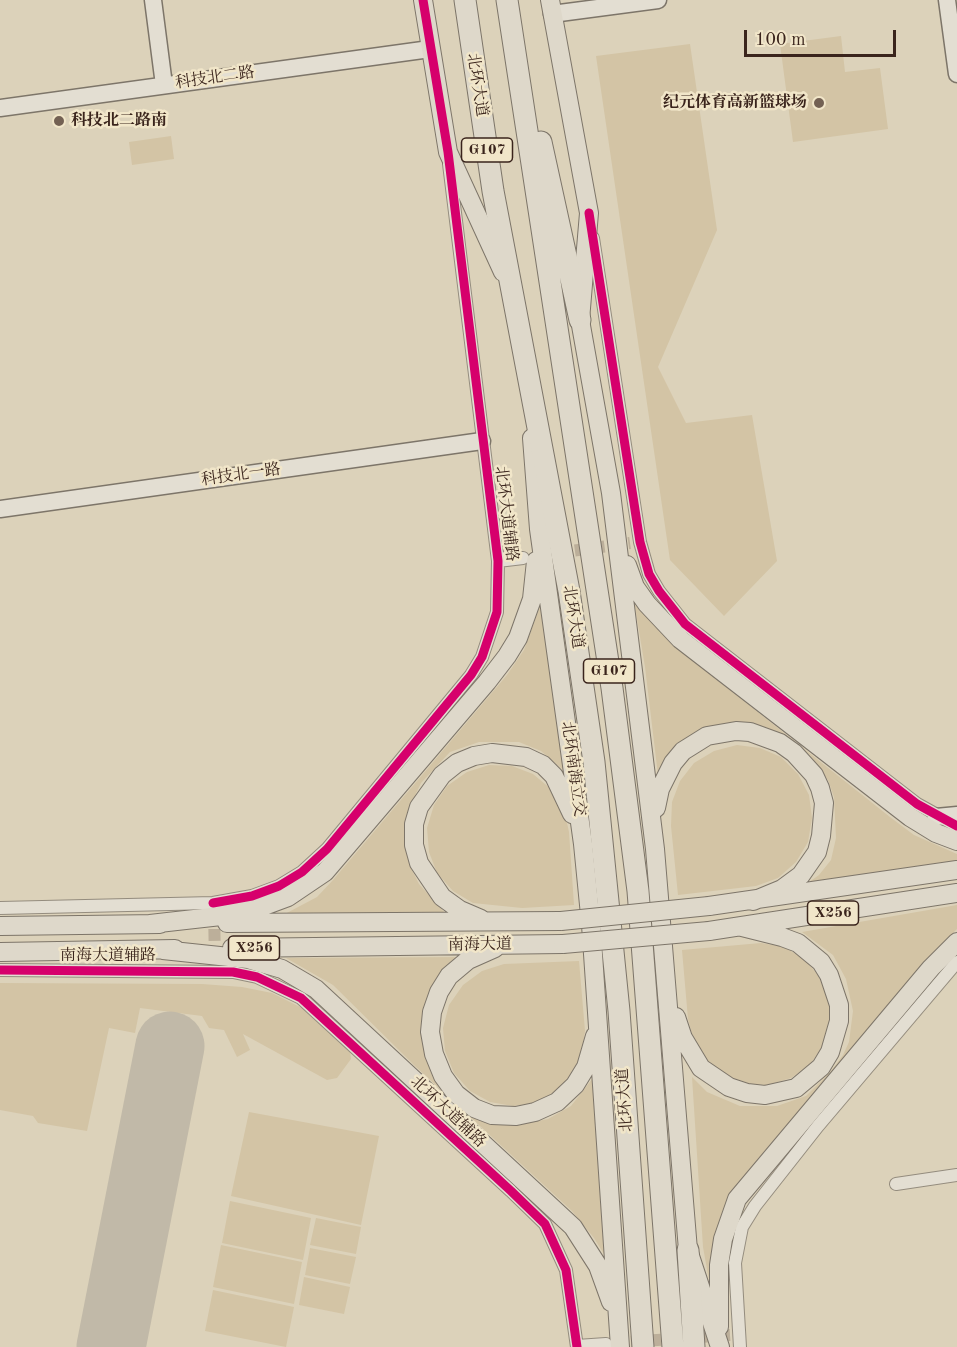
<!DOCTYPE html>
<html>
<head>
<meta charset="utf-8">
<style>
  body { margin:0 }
  #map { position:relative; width:957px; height:1347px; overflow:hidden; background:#dcd2ba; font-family:"Old Standard TT",serif }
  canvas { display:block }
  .scale { position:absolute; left:744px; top:30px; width:152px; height:27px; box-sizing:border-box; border:3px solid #3a241c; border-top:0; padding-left:8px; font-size:18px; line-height:21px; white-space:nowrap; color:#3a241c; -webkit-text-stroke:4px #f1e6c9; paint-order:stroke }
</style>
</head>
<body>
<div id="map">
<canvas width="957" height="1347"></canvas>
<div class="scale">100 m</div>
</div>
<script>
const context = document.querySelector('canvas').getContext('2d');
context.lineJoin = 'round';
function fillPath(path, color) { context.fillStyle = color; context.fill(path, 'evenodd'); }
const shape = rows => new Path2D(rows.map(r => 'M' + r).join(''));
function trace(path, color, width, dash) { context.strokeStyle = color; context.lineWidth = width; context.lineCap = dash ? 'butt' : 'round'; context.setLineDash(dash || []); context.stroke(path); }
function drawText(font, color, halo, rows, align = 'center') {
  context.font = font + ' "Old Standard TT","Noto Serif SC",serif'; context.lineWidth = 5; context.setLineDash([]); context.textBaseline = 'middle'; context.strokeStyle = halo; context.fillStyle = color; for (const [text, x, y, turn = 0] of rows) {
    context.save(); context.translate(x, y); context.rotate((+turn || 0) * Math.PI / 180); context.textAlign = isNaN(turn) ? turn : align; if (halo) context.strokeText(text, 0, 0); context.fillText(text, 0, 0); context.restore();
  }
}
fillPath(shape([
  [841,36,845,72,880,68,888,129,793,142,780,44],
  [690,44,717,230,658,367,686,423,752,415,777,561,724,616,670,560,596,56],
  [171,136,174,159,132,165,129,142],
  [633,595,648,618,682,652,890,817,914,835,957,854,957,862,802,887,819,875,831,860,836,838,834,797,828,780,810,755,782,735,768,728,752,725,708,727,695,732,671,752,658,775,645,667],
  [544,596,568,774,541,751,519,742,479,742,450,752,421,783,412,802,406,845,410,866,419,884,446,914,283,915,317,897,333,880,507,675,524,650],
  [737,745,760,748,781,757,798,774,809,795,812,818,808,842,796,862,778,878,756,886,678,895,671,826,672,802,680,781,694,763,714,751],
  [489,765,512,766,533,774,551,789,564,809,569,832,574,905,522,908,473,903,453,891,437,873,429,852,427,828,434,805,447,786,467,772],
  [957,905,957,929,923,963,739,1182,727,1201,716,1231,710,1286,703,1247,692,1077,707,1092,740,1106,777,1106,806,1096,831,1071,843,1055,849,1042,853,1011,846,979,833,955,802,932],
  [761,943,784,947,804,959,820,977,829,999,830,1023,823,1045,810,1065,791,1078,768,1085,745,1084,724,1076,706,1061,694,1041,688,1019,682,950],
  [466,957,435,988,440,1082,523,1124,548,1119,571,1106,596,1074,607,1259,594,1238,572,1211,415,1066,333,985,286,958],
  [579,961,585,1031,582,1054,573,1075,557,1092,536,1103,513,1106,490,1102,470,1091,454,1073,445,1051,443,1028,449,1005,463,985,482,971,504,964],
  [0,983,202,984,242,987,272,993,308,1011,350,1051,351,1059,337,1078,327,1080,243,1034,250,1050,237,1057,224,1030,209,1028,202,1016,140,1008,135,1033,109,1028,87,1131,38,1123,33,1116,0,1110],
  [249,1112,379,1136,361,1225,231,1196],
  [230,1201,311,1218,303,1260,222,1243],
  [316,1218,361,1227,356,1254,310,1245],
  [221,1245,302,1262,294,1304,213,1287],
  [310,1248,356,1257,350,1284,305,1275],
  [304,1277,350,1287,344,1314,299,1305],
  [213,1290,294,1307,286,1347,205,1331]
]), '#d3c4a5');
trace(shape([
  [111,1347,170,1046]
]), '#c1b9a8', 69);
trace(shape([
  [557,553,630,543],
  [214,911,215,961],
  [613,1343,730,1335]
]), '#bcaf9a', 12, [12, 6]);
const street = shape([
  [593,238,640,542,649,574,659,591,685,624,917,804,957,826],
  [498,561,523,558],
  [0,908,213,903,252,896,279,886,302,872,327,849,471,675,482,657,497,612,498,561,449,164],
  [0,970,233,972,257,977,301,998,511,1191,545,1224,566,1270,577,1347],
  [896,1184,957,1175],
  [577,1346,606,1344],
  [740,1347,735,1263,742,1227,755,1206,818,1126,957,962]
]);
const secondary = shape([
  [153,0,164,85],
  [947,0,957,74],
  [552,14,658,0],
  [0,108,430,49],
  [0,509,482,441],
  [936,817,957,815]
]);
const primary = shape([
  [423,0,448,152,503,272],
  [550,0,589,213,580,320,611,493,655,849,688,1250,720,1347],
  [532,438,539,529,583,844,591,925,620,1347],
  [627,565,635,587,647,604,680,639,910,817,936,833,957,841],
  [656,808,660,789,673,763,683,751,707,736,736,731,750,732,780,743,794,753,814,775,820,788,824,803,821,836,817,852,801,875,782,889,753,901],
  [709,906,957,870],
  [481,919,460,910,442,897,419,863,414,845,414,824,419,807,442,775,457,763,474,756,492,753,526,757,543,765,554,776,572,814],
  [227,923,561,921],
  [150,924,221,916,261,907,288,897,325,872,487,682,507,656,518,638,532,599,536,561],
  [0,926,160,924],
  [709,931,957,893],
  [232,948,563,944],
  [495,948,468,960,449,976,439,992,432,1012,430,1032,434,1054,443,1076,456,1094,474,1108,492,1115,516,1116,535,1112,557,1102,575,1085,586,1067,595,1036],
  [163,950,248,959,282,969,316,989,573,1227,598,1266,611,1302],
  [0,952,175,949],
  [676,1017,683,1038,701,1068,729,1087,747,1093,765,1095,796,1088,821,1067,830,1052,839,1021,839,1005,829,975,821,962,798,943,782,937,742,927],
  [719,1327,719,1265,723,1239,737,1199,931,968,957,942]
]);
const highway = shape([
  [465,0,493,191,569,591,594,762,619,1011,643,1347],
  [507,0,612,688,638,891,673,1347],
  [541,142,580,320],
  [688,1250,694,1347]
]);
trace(street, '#948c7e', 14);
trace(secondary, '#7d7569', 19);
trace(primary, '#7d7569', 20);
trace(highway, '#7d7569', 23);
trace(street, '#e3ded2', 12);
trace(secondary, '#e3ded2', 16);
trace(primary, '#ded8ca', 18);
trace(highway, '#ded8ca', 21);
const primaryBridge = shape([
  [561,921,709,906],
  [563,944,709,931]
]);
trace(primaryBridge, '#7d7569', 20, []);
trace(primaryBridge, '#ded8ca', 18);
trace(shape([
  [589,213,640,542,649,574,659,591,685,624,917,804,957,826],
  [213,903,252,896,279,886,302,872,327,849,471,675,482,657,497,612,498,561,448,152,423,0],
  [0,970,233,972,257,977,301,998,511,1191,545,1224,566,1270,577,1347]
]), '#d6006c', 9);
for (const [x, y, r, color] of [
  [819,103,6,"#736153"],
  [59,121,6,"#736153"]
]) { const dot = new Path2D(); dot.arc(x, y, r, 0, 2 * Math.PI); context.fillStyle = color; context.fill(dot); trace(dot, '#f1e6c9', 2); }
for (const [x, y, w] of [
  [487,150,51],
  [609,671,51],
  [833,913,51],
  [254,948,51]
]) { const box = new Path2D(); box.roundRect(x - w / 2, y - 12, w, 24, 4.5); context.fillStyle = '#f1e6c9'; context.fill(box); trace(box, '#3a241c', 1.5); }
drawText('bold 15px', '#3a241c', null, [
  ["G107",487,150],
  ["G107",609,671],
  ["X256",833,913],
  ["X256",254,948]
]);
drawText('16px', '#3a241c', '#f1e6c9', [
  ["科技北二路",215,78,-8],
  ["北环大道",477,85,81],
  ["科技北一路",241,475,-8],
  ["北环大道辅路",506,514,83],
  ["北环大道",573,617,81],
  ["北环南海立交",573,769,82],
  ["南海大道",480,945,-1],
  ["南海大道辅路",108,956],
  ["北环大道",625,1100,-94],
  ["北环大道辅路",448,1112,43]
]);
drawText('bold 16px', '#3a241c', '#f1e6c9', [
  ["纪元体育高新篮球场",807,103],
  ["科技北二路南",71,121,"left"]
], 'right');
</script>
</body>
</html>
